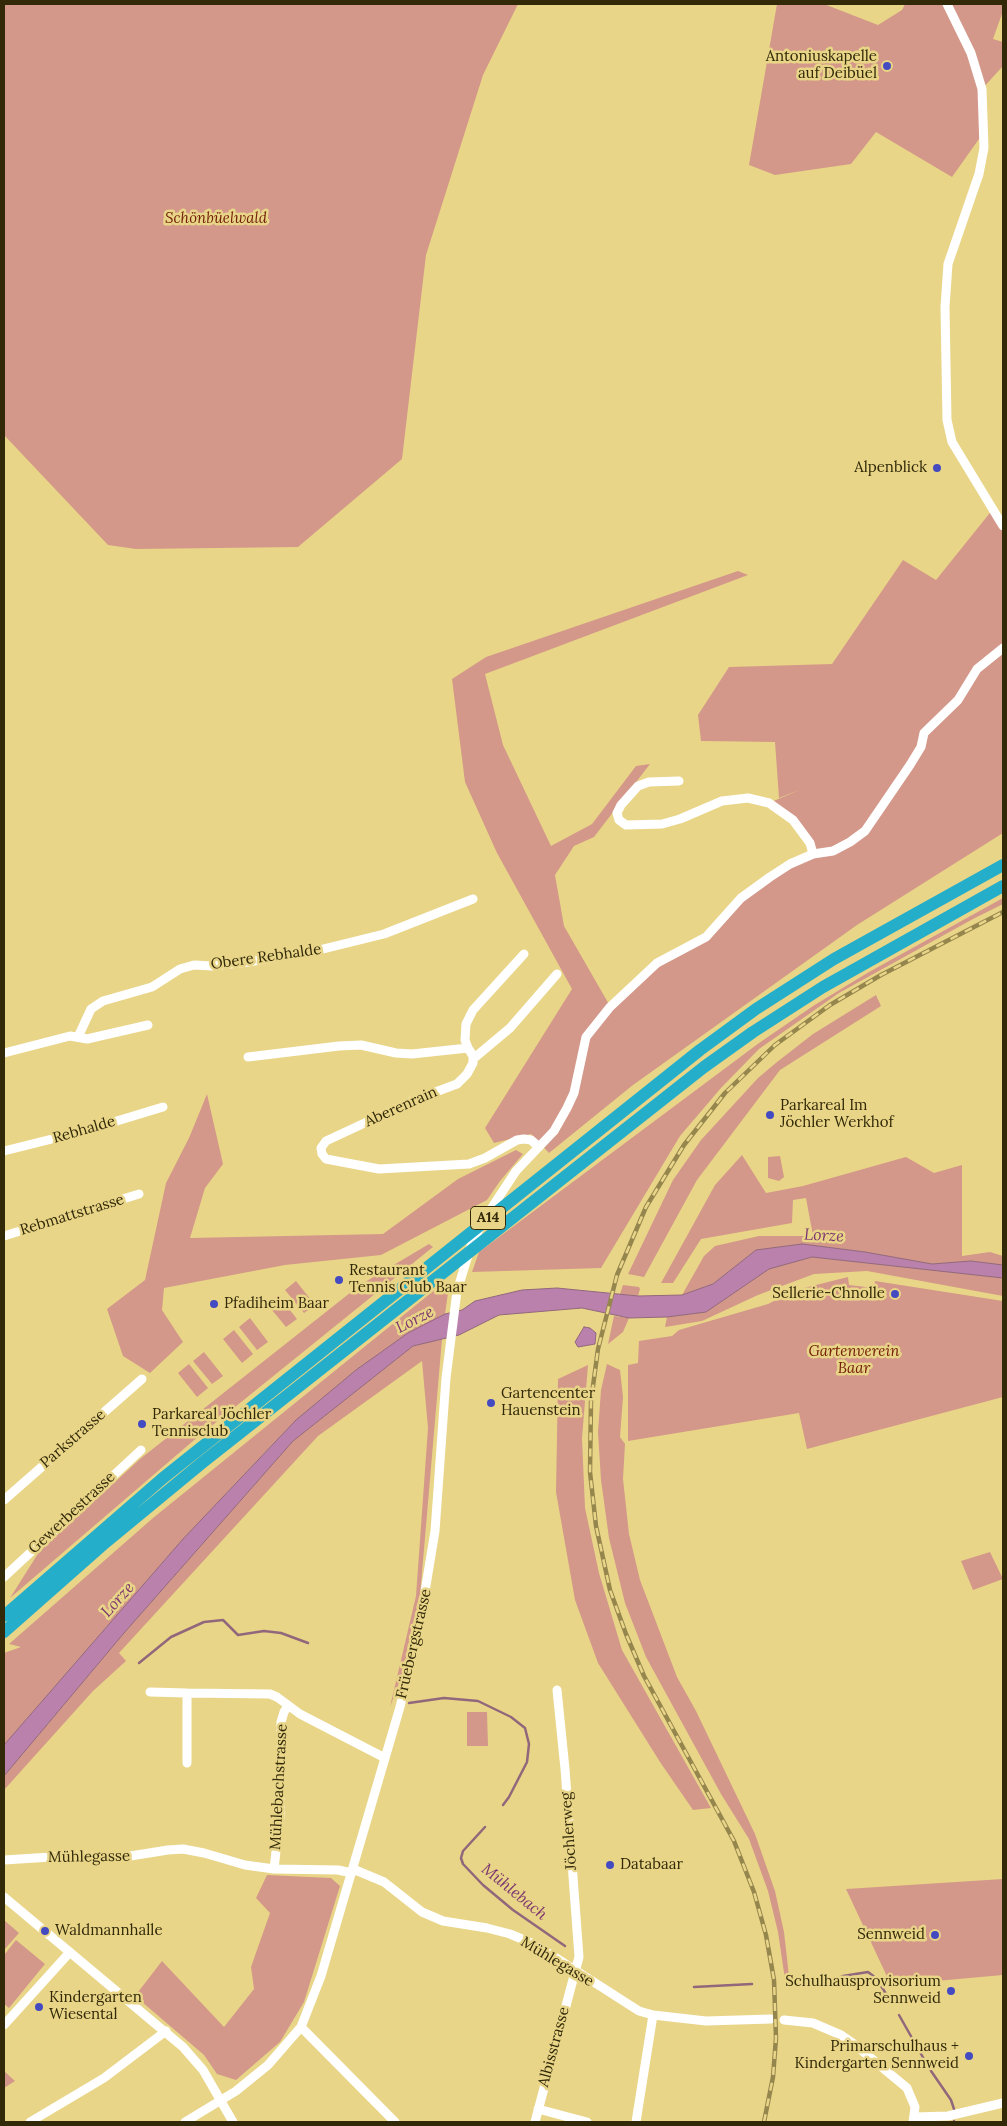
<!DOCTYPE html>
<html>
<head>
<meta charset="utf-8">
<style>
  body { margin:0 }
  #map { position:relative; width:1007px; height:2126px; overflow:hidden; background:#e9d588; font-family:Lora,serif }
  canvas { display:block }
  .frame { position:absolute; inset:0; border:5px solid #312908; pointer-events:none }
</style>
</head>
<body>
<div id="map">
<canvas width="1007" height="2126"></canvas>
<div class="frame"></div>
</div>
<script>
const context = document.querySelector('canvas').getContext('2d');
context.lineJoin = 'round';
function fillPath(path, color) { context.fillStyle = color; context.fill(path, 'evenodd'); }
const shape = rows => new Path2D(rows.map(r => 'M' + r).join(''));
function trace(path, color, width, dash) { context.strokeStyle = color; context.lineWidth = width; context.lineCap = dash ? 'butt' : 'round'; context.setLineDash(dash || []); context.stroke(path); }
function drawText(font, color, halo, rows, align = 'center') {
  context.font = font + ' Lora,serif'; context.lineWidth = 5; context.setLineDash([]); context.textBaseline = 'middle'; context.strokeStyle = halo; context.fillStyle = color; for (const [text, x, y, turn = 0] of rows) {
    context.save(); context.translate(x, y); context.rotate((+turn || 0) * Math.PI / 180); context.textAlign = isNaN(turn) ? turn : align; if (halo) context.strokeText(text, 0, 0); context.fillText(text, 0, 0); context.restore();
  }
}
fillPath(shape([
  [4,4,518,4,483,75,426,255,402,459,298,547,136,549,108,545,4,435],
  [777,4,824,4,878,25,902,10,905,4,1003,4,1003,11,993,39,1003,42,1003,66,982,89,984,132,952,177,876,132,851,164,775,175,749,165],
  [993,509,1003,526,1003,833,857,925,633,1085,549,1153,531,1134,494,1143,485,1128,572,989,497,853,465,782,452,679,486,657,738,571,748,575,485,674,503,745,551,846,592,824,636,766,650,764,594,837,574,846,555,875,564,926,610,1006,644,975,689,947,731,907,813,854,802,830,769,803,802,789,779,798,775,742,701,741,698,715,729,667,832,664,903,560,936,580],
  [1003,898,1003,904,973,919,839,993,759,1049,721,1088,680,1136,601,1268,472,1272,479,1252,759,1043,813,1006,869,972],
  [876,995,881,1006,780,1070,697,1180,644,1277,628,1274,673,1180,701,1140,758,1078,777,1062,813,1034],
  [207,1094,223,1164,205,1188,190,1238,383,1234,458,1179,516,1150,523,1154,500,1181,487,1200,381,1255,285,1265,164,1288,162,1310,183,1342,150,1373,123,1356,107,1309,145,1280,166,1183,189,1138],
  [742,1155,766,1193,803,1186,906,1157,934,1173,962,1165,962,1256,990,1252,1003,1256,1003,1265,971,1261,932,1264,865,1252,802,1244,756,1250,713,1284,682,1295,704,1256,715,1246,759,1236,813,1236,806,1198,793,1200,792,1223,701,1239,673,1283,661,1283,715,1185],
  [780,1156,784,1177,779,1181,768,1178,768,1157],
  [429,1244,433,1247,193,1441,10,1598,39,1552,140,1459,360,1285],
  [812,1257,1003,1278,1003,1296,867,1271,814,1274,758,1295,702,1321,665,1327,667,1317,706,1312,769,1269],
  [848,1277,849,1285,874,1288,875,1281,1003,1301,1003,1397,807,1449,799,1413,628,1441,628,1365,638,1363,639,1341,672,1336,679,1330,768,1304,774,1301,793,1297,792,1291],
  [296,1281,315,1305,304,1313,285,1290],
  [442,1284,449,1286,445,1314,408,1333,356,1370,296,1420,183,1539,4,1745,4,1653,21,1647,9,1644,153,1518],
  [623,1285,639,1287,640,1289,638,1296,620,1294],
  [278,1295,297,1319,286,1327,267,1304],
  [614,1316,629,1318,623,1332,608,1344],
  [250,1318,268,1342,257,1350,239,1327],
  [234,1330,253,1354,242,1363,223,1339],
  [442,1339,420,1596,403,1672,390,1707,416,1596,428,1428,422,1361,318,1436,119,1653,126,1661,93,1691,4,1790,4,1776,124,1633,293,1441,413,1346],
  [204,1352,223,1376,212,1384,193,1361],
  [189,1364,208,1388,197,1397,178,1373],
  [607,1364,620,1370,623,1397,620,1437,625,1444,623,1479,629,1534,640,1580,677,1677,696,1711,755,1834,775,1891,784,1932,790,1985,786,1986,778,1932,768,1891,749,1839,721,1794,646,1657,625,1603,609,1538,601,1480,598,1432,601,1390],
  [588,1365,582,1438,585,1508,599,1573,622,1650,711,1808,693,1810,660,1762,598,1663,575,1600,556,1492,558,1379],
  [990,1552,1003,1579,973,1590,961,1561],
  [467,1712,487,1712,488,1746,467,1746],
  [267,1875,331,1878,340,1886,304,2002,280,2042,236,2080,217,2074,204,2055,135,1996,162,1961,224,2027,254,1989,251,1967,270,1913,256,1898],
  [1003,1879,1003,1975,891,1985,846,1889],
  [4,1920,19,1933,4,1950],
  [16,1940,45,1964,9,2008,4,2004,4,1955],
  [4,2071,15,2081,4,2088]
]), '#d39889');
const water = shape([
  [802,1244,865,1252,932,1264,971,1261,1003,1265,1003,1278,812,1257,769,1269,706,1312,667,1317,629,1318,582,1308,499,1315,459,1335,413,1346,293,1441,124,1633,4,1776,4,1745,183,1539,296,1420,356,1370,408,1333,445,1314,462,1310,475,1301,522,1290,557,1288,638,1296,682,1295,713,1284,756,1250,802,1244],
  [584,1327,590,1328,596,1333,595,1344,578,1347,575,1342,584,1327]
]);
fillPath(water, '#ba81ad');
trace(water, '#91677c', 1);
trace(shape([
  [139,1663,171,1637,204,1622,223,1620,238,1635,264,1631,281,1633,308,1643],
  [409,1703,444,1698,478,1701,511,1717,525,1728,529,1744,527,1762,509,1797,503,1805],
  [485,1827,463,1851,461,1858,463,1864,483,1885,513,1910,565,1946],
  [803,1983,826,1983,843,1976,868,1972,876,1978,888,1997],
  [694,1987,752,1984],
  [899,2015,929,2068,951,2100,954,2109],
  [954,2122,954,2121]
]), '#91677c', 2.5);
trace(shape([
  [947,4,971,53,982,89,984,148,979,174,948,264,945,307,947,420,952,442,1003,526],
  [679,781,649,782,638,786,621,805,617,813,619,820,626,825,662,824,680,819,722,801,748,798,769,803,793,820,810,843,813,854],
  [78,1037,91,1009,103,1001,152,987,180,969,194,965,212,966,248,962,315,951,384,934,473,899],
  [468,1048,465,1040,466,1024,473,1010,524,954],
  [4,1053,70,1036,87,1039,148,1025],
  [248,1057,339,1046,361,1045,396,1053,412,1054,468,1048,473,1056,473,1063,467,1074,457,1084,414,1100,326,1141,321,1148,322,1154,326,1159,379,1169,469,1164,485,1158,517,1140,524,1139,531,1140,539,1147],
  [473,1059,510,1028,557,974],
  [4,1151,84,1131,163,1107],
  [4,1236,139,1194],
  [4,1500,142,1379],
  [4,1577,141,1450],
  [150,1692,187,1693],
  [187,1763,187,1693,270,1694,277,1697,300,1714,385,1758],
  [4,1860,67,1856,124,1857,168,1850,183,1849,204,1853,245,1865,274,1869,338,1870,352,1873],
  [274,1869,280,1816,281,1722,284,1712,288,1706],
  [353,1869,384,1882,422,1912,443,1921,487,1928,510,1934,536,1945,639,2011,653,2015,706,2021,771,2019],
  [4,1897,183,2047,203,2070,233,2122],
  [784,2020,813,2023,841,2035,854,2044,907,2088,915,2107,913,2122],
  [4,2025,70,1952],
  [301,2027,395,2122],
  [538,2109,587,2122],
  [915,2117,948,2116,1003,2103],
  [30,2122,104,2078,166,2031],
  [185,2122,236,2091,268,2065,301,2027,321,1976,400,1707,419,1628,435,1531,446,1378,457,1291,471,1246,483,1221,516,1171,554,1131,567,1108,574,1093,586,1037,610,1007,657,963,706,937,741,898,770,877,790,864,813,854,833,851,850,842,865,831,910,765,921,747,924,733,958,700,977,669,1003,648],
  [535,2122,579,1957,565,1769,557,1690],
  [636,2122,653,2015]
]), '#fff', 9);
trace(shape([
  [4,1616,163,1478,700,1050,756,1009,834,959,1003,865],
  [4,1632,106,1542,203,1462,704,1067,753,1032,823,987,1003,886]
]), '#25aec9', 12);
const rail = shape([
  [764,2122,773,2077,776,2038,774,1980,766,1935,754,1892,734,1841,644,1676,626,1634,610,1590,596,1526,590,1472,591,1401,598,1349,617,1275,646,1207,684,1145,725,1093,775,1045,830,1005,881,975,1003,912]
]);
trace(rail, '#95864d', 4.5);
trace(rail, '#e9d588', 2.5, [8]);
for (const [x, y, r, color] of [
  [887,66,5,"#444abf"],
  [937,468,5,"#444abf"],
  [770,1115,5,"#444abf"],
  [339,1280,5,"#444abf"],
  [895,1294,5,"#444abf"],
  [214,1304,5,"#444abf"],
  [491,1403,5,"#444abf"],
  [142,1424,5,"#444abf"],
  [610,1865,5,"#444abf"],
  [45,1931,5,"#444abf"],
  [935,1935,5,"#444abf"],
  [951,1991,5,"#444abf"],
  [39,2007,5,"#444abf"],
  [969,2056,5,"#444abf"]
]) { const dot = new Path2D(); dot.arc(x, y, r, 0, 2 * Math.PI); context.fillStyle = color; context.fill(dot); trace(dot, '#e9d588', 2); }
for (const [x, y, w] of [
  [488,1218,35]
]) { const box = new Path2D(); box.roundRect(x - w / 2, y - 11.5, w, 23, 4); context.fillStyle = '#e9d588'; context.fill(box); trace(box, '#312908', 1); }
drawText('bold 14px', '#312908', null, [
  ["A14",488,1218]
]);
drawText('15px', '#312908', '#e9d588', [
  ["Antoniuskapelle",877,57,"right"],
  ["auf Deibüel",877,74,"right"],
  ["Alpenblick",927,468,"right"],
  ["Parkareal Im",780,1106],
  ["Jöchler Werkhof",780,1123],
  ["Restaurant",349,1271],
  ["Tennis Club Baar",349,1288],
  ["Sellerie-Chnolle",885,1294,"right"],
  ["Pfadiheim Baar",224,1304],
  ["Gartencenter",501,1394],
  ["Hauenstein",501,1411],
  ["Parkareal Jöchler",152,1415],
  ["Tennisclub",152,1432],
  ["Databaar",620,1865],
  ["Waldmannhalle",55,1931],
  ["Sennweid",925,1935,"right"],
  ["Schulhausprovisorium",941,1982,"right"],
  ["Sennweid",941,1999,"right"],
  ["Kindergarten",49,1998],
  ["Wiesental",49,2015],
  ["Primarschulhaus +",959,2047,"right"],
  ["Kindergarten Sennweid",959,2064,"right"]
], 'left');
drawText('italic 15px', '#732009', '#e9d588', [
  ["Schönbüelwald",216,219],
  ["Gartenverein",854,1352],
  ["Baar",854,1369]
]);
drawText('15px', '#312908', '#e9d588', [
  ["Obere Rebhalde",266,957,-8],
  ["Aberenrain",401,1107,-24],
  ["Rebhalde",84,1130,-16],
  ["Rebmattstrasse",72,1215,-17],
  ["Parkstrasse",73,1439,-41],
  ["Gewerbestrasse",72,1513,-43],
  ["Früebergstrasse",414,1644,-77],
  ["Mühlebachstrasse",279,1787,-87],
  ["Jöchlerweg",569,1831,-94],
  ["Mühlegasse",89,1857,-1],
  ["Mühlegasse",557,1962,31],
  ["Albisstrasse",554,2047,-75]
]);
drawText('italic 16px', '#7c366f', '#e9d588', [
  ["Lorze",824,1236,3],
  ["Lorze",415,1320,-27],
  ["Lorze",118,1600,-48],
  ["Mühlebach",514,1892,39]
]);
</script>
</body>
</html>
